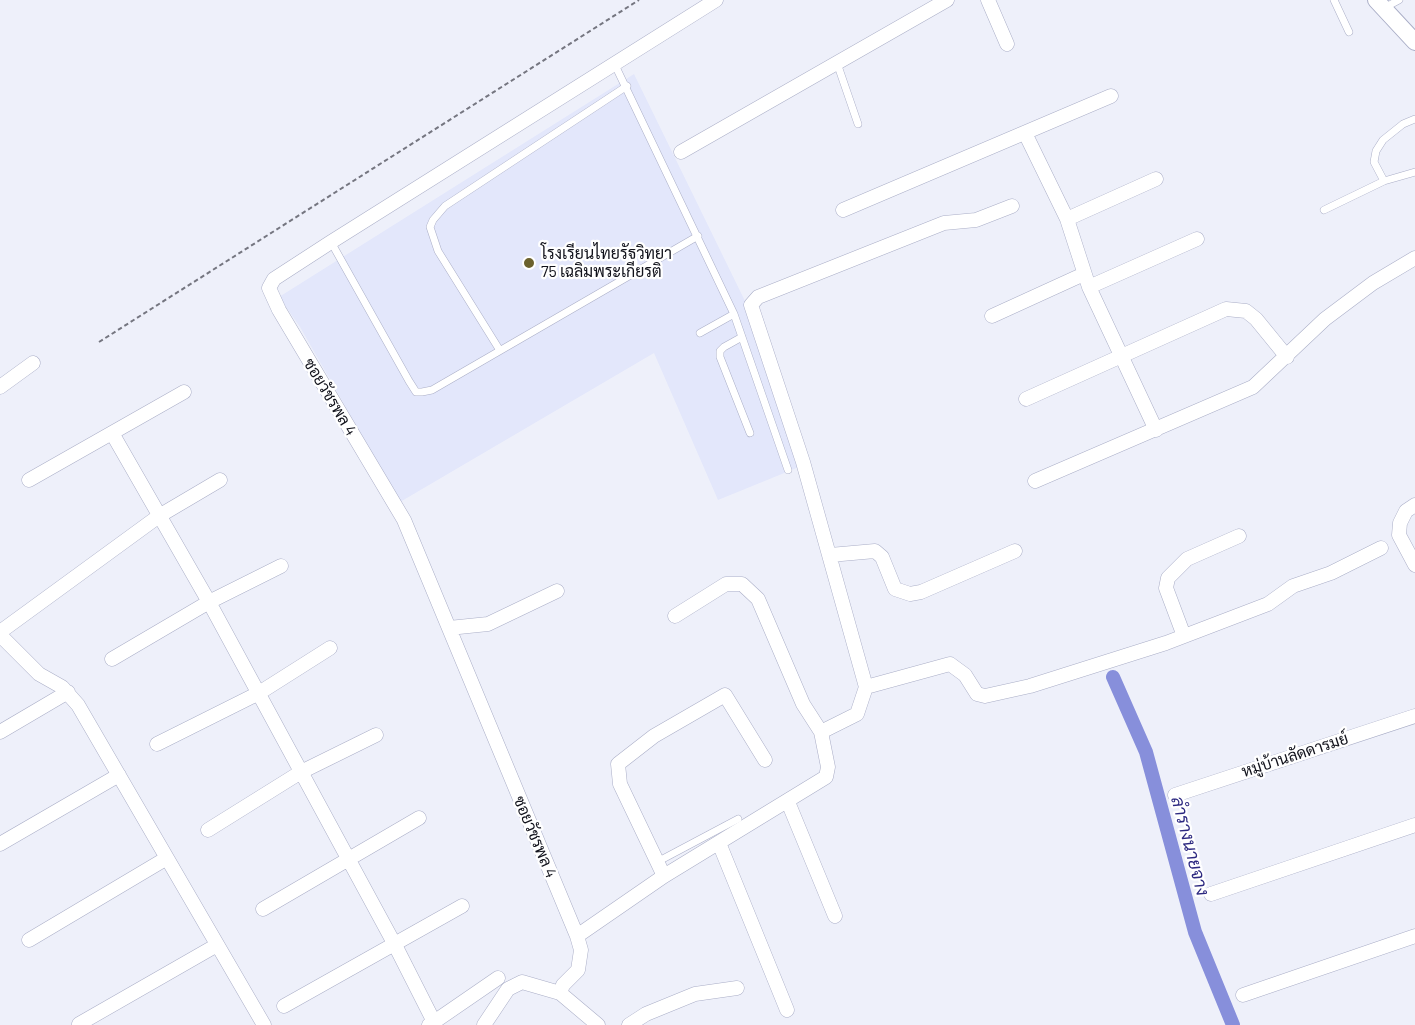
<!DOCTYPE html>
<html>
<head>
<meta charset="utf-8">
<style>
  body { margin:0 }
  canvas { display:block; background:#eef0fa }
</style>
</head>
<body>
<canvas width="1415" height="1025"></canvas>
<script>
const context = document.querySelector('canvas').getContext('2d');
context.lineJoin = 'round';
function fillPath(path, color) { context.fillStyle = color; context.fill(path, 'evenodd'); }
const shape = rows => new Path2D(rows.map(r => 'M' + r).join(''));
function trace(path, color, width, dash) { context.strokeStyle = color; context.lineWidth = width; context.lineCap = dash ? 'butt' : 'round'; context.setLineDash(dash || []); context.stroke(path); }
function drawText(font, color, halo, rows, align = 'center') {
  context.font = font + ' Barlow,Sarabun,sans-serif'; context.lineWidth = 4.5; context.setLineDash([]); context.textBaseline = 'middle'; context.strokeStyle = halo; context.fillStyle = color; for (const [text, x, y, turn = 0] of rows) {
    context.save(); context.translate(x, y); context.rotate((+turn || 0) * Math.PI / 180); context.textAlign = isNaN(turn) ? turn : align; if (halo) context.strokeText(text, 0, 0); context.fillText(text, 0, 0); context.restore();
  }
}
fillPath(shape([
  [634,74,744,299,799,467,718,500,654,353,400,502,300,327,279,297]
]), '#e3e7fb');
trace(shape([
  [1113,677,1146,752,1195,932,1233,1025]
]), '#878fdb', 14);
const service = shape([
  [1334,0,1349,32],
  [1384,8,1399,0],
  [837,63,858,124],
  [615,65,734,314,788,470],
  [1415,119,1403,124,1383,140,1376,151,1374,162,1384,181,1415,172],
  [1324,210,1384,181],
  [331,242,409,381,416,392,422,392,432,390,698,236],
  [700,333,734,314],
  [742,337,724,347,720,351,720,357,750,433],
  [499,349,438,251,430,227,433,220,445,206,627,86],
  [657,862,738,819]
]);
const minor = shape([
  [988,0,1007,44],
  [1025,133,1067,219,1089,287,1156,430],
  [681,152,947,0],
  [843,210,1111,96],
  [1067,219,1156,179],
  [1089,287,1197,239],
  [992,316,1084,274],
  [0,387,33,363],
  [1026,399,1226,309,1246,311,1256,319,1287,357],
  [112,433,209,602,395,945,434,1022,429,1025],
  [29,480,184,392],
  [1035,481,1253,387,1325,319,1373,283,1415,258],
  [1415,505,1406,511,1400,523,1399,535,1415,565],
  [830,555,875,551,882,557,895,589,910,594,921,592,1015,551],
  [449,628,488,624,557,591],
  [0,632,159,516,220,480],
  [0,635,39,674,62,687,78,705,264,1025],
  [1184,636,1166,588,1168,578,1187,559,1239,536],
  [112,659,209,602,281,566],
  [866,687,950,664,965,675,977,694,985,696,1030,686,1166,643,1268,604,1293,586,1331,573,1381,548],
  [0,732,68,692],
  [821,732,857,714,866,687,803,462,751,305,758,297,944,223,976,220,1012,206],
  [157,744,259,693,330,648],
  [1175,795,1415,716],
  [788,802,835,916],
  [208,830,301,772,376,735],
  [719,843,787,1010],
  [0,844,119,775],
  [664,876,620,784,618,764,654,736,725,695,765,760],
  [1211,894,1415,825],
  [263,909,419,818],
  [577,936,664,876,826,777,828,767,821,732,803,704,758,599,742,584,726,584,675,616],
  [29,940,167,858],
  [560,993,563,985,578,970,581,950,577,936,404,520,279,310,269,288,274,279,331,242,716,0],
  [1243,995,1415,936],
  [284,1006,462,906],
  [434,1022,498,978],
  [79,1024,217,945],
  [484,1025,508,989,522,982,560,993,598,1025],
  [629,1025,646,1014,695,994,737,988]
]);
const tertiary = shape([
  [1376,0,1415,42]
]);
trace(service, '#aaaec7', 8);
trace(minor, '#aaaec7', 15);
trace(tertiary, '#aaaec7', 18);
trace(shape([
  [99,342,639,0]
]), '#757680', 2, [4.5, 3]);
trace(service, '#fff', 7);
trace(minor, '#fff', 14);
trace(tertiary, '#fff', 16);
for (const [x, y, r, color] of [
  [529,263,6,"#6b612d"]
]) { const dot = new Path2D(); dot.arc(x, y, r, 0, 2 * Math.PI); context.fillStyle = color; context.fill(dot); trace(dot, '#fff', 2); }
drawText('16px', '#11121b', '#fff', [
  ["โรงเรียนไทยรัฐวิทยา",541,254],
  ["75 เฉลิมพระเกียรติ",541,272]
], 'left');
drawText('16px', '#11121b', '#fff', [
  ["ซอยวัชรพล 4",330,397,59],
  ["หมู่บ้านลัดดารมย์",1295,755,-18],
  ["ซอยวัชรพล 4",535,837,67]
]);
drawText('italic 18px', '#2c2880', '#fff', [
  ["ลำรางนายจาง",1190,846,75]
]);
</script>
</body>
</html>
